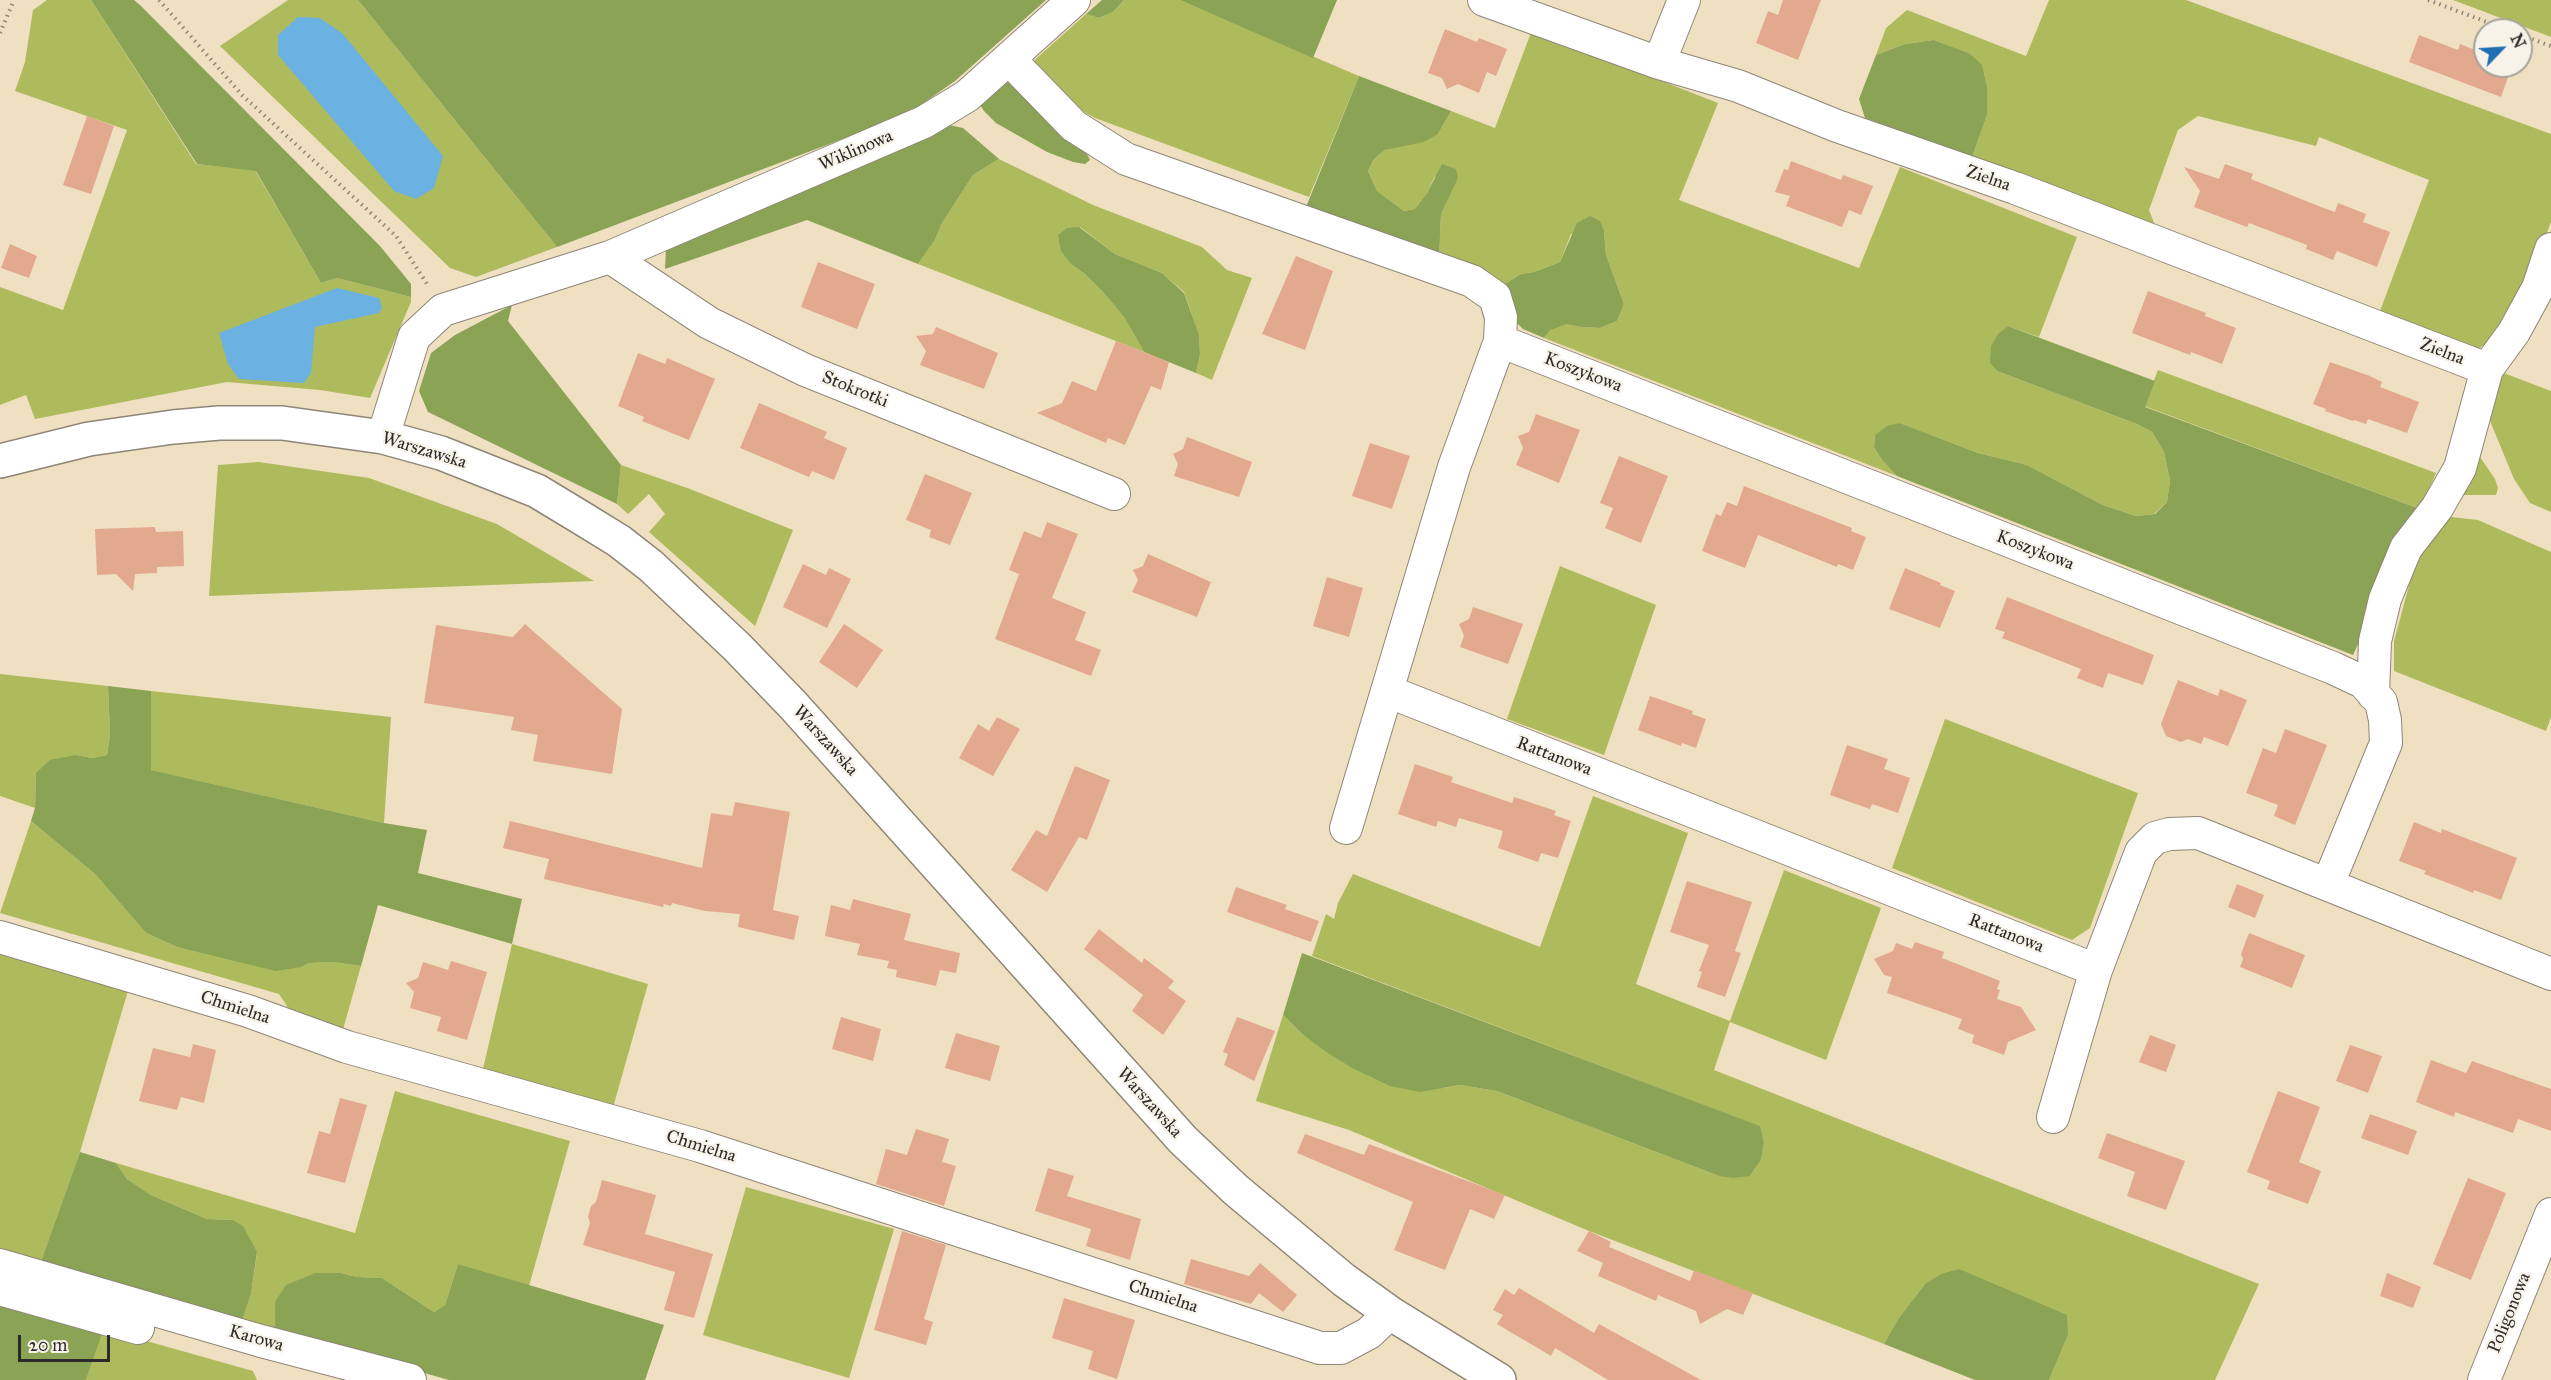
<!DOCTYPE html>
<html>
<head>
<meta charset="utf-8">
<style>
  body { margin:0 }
  #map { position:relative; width:2551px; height:1380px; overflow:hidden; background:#f0e0c2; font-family:"IM FELL Great Primer",serif }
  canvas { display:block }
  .north { position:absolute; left:2473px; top:18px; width:60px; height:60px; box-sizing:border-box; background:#f7f3e8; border:2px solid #a5a39c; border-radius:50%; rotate:65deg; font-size:16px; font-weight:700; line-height:24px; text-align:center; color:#2b2b2b }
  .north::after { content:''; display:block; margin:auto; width:21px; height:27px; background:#1f6fb2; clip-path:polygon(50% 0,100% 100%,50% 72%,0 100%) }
  .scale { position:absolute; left:18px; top:1335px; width:92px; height:27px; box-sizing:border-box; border:3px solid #2b2b2b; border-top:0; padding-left:8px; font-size:18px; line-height:21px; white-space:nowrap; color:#2b2b2b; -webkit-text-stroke:4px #f7f3e8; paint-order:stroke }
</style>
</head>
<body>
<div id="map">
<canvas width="2551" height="1380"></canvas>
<div class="north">N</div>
<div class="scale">20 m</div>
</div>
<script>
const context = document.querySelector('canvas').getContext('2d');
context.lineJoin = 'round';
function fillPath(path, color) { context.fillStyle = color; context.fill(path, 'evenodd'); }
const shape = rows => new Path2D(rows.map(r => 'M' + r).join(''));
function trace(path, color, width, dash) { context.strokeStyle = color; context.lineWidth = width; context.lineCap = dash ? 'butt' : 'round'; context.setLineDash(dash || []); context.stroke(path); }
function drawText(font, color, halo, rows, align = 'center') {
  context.font = font + ' "IM FELL Great Primer",serif'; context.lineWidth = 4.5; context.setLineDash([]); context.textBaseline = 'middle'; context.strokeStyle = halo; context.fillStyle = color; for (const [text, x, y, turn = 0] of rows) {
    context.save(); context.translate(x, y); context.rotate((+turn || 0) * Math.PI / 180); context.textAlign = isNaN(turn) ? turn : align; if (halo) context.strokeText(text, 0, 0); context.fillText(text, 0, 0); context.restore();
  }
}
fillPath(shape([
  [47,0,91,0,196,164,255,170,321,283,337,278,411,297,411,302,370,398,320,390,227,382,35,419,26,395,0,405,0,287,63,310,127,130,15,91,25,62,33,10],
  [288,0,358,0,557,247,476,277,450,268,220,46],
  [1124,0,1180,0,1359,76,1309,197,1095,118,1060,99,1029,65,1086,14,1099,18,1113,12],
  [2049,0,2186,0,2551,134,2551,222,2515,315,2496,340,2477,349,2380,311,2429,180,2319,137,2316,146,2198,116,2178,130,2149,210,2156,228,1972,157,1987,115,1987,87,1984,73,1969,53,1934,40,1905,44,1876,55,1886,28,1907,10,2026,56],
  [2453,0,2551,0,2551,37],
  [1532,30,1718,103,1679,200,1859,268,1900,167,2077,237,2039,337,2008,326,1991,363,1997,371,2137,424,2152,432,2164,452,2170,481,2167,502,2154,514,2136,516,2103,505,2027,465,1978,453,1900,423,1875,435,1874,447,1882,460,1897,476,1544,338,1551,330,1567,323,1581,327,1600,328,1617,321,1624,304,1606,255,1604,231,1571,234,1560,262,1534,272,1521,274,1500,287,1439,259,1441,214,1449,196,1435,176,1427,193,1415,209,1404,211,1377,191,1368,171,1374,159,1385,150,1438,134,1451,111,1495,128],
  [999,159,1093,205,1202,247,1227,270,1252,278,1212,380,1196,373,1200,355,1199,336,1184,292,1162,273,1115,254,1080,227,1072,265,1085,274,1103,292,1124,317,1144,352,918,264,935,240,942,223,973,175],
  [2158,370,2436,473,2420,509,2144,406],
  [2501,372,2551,391,2551,512,2530,503,2514,479,2490,421],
  [2478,454,2495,479,2498,488,2496,495,2457,495],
  [259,462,369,478,497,524,594,581,209,596,218,465],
  [621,465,690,489,793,530,755,626,649,532,665,514,649,494,628,514,617,504],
  [2442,516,2478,520,2551,552,2551,717,2546,731,2394,671,2394,641,2419,549],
  [1560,566,1656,605,1604,755,1507,719],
  [0,674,108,686,110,734,107,755,93,758,76,755,36,773,35,808,0,796],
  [151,691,391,717,384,823,150,770],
  [1945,719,2138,793,2090,928,2072,940,1892,868],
  [1593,796,1688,833,1636,984,1730,1021,1784,870,1881,908,1826,1060,1730,1022,1714,1070,2259,1284,2215,1380,2049,1380,2068,1335,1925,1284,1898,1319,1884,1344,1589,1231,1349,1130,1256,1101,1283,1015,1302,1034,1350,1067,1444,1088,1460,1085,1497,1091,1719,1176,1750,1176,1761,1160,1764,1143,1759,1126,1312,956,1326,914,1334,919,1338,903,1353,874,1540,947],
  [31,821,95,874,146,933,177,947,212,954,301,967,310,963,332,962,361,966,342,1033,296,1020,279,994,0,913],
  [512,944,648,984,612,1111,482,1073],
  [0,954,128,991,80,1152,40,1264,0,1253],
  [395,1091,570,1141,529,1286,458,1264,445,1305,434,1312,382,1278,357,1277,341,1273,275,1331,242,1321,251,1294,257,1253,233,1220,207,1219,151,1195,127,1179,116,1163,355,1233],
  [746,1187,894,1229,849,1378,703,1335],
  [104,1329,253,1371,257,1380,86,1380]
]), '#aebb5d');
fillPath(shape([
  [91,0,134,0,141,6,380,246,411,284,411,297,337,278,321,283,256,171,197,164],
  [358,0,1046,0,955,81,906,115,557,247],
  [1102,0,1124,0,1113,12,1099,18,1086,14],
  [1180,0,1337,0,1313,58],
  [1934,40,1969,53,1982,65,1987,86,1987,115,1972,157,1865,118,1859,99,1876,55,1905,44],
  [1359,76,1451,111,1438,134,1424,142,1385,150,1374,159,1368,171,1377,191,1404,211,1415,209,1427,193,1442,164,1456,169,1458,178,1441,214,1439,259,1304,212],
  [1012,77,1087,154,1090,160,1085,164,1073,162,1047,152,996,123,984,111,979,103,991,97],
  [944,124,963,128,999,159,973,175,942,223,935,240,918,264,807,220,665,269,666,248,860,167],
  [1590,216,1600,221,1604,231,1606,255,1624,304,1617,321,1600,328,1581,327,1567,324,1551,330,1544,338,1523,329,1514,320,1500,287,1521,274,1534,272,1560,262,1577,223],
  [1079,227,1115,254,1162,273,1184,293,1199,335,1200,355,1196,373,1144,352,1124,317,1103,292,1085,274,1072,265,1061,251,1058,235,1067,228],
  [512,305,508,321,621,465,617,504,428,412,419,391,431,353,455,335],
  [2008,326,2155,381,2145,407,2420,509,2353,655,1897,476,1882,460,1874,447,1875,435,1887,426,1900,423,1978,453,2027,465,2103,505,2136,516,2155,514,2167,502,2170,481,2164,452,2152,432,2137,424,1997,371,1990,363,1991,346,1998,334],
  [108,686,151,691,151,770,384,823,427,830,418,873,522,899,512,944,378,905,361,966,332,962,310,963,301,967,276,971,177,947,146,933,95,874,31,821,35,808,36,773,50,760,76,755,93,758,107,755,110,734],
  [1302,953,1760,1126,1764,1143,1761,1160,1750,1176,1733,1178,1719,1176,1497,1091,1460,1085,1420,1092,1390,1086,1350,1067,1325,1051,1302,1034,1283,1015],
  [80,1152,116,1163,127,1179,151,1195,207,1219,233,1220,243,1226,257,1252,251,1294,242,1321,40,1264],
  [458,1264,664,1325,645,1380,449,1380,275,1331,275,1302,286,1285,315,1273,341,1273,357,1277,382,1278,434,1312,445,1305],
  [1959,1269,2067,1315,2068,1335,2049,1380,1975,1380,1884,1344,1898,1319,1925,1284,1941,1274],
  [0,1300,104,1329,86,1380,0,1380]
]), '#8aa354');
fillPath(shape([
  [298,17,320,18,343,34,443,156,434,188,416,199,394,191,278,55,278,35],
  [337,288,379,298,382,308,379,313,315,327,311,373,304,383,239,379,228,364,219,333]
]), '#6bb2e2');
fillPath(shape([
  [1783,0,1821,0,1798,60,1756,43,1768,11,1778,15],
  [1445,29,1477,42,1479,38,1507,49,1496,76,1487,72,1479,93,1458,84,1447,89,1442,78,1428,73],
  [2419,35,2458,50,2460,44,2485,54,2485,66,2512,66,2501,97,2409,62],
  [87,116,114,126,91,194,63,185],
  [1791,161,1841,180,1843,175,1873,186,1861,215,1849,210,1842,227,1786,206,1790,196,1775,192,1784,169,1788,170],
  [2225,164,2253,174,2251,179,2321,207,2335,212,2338,203,2366,214,2363,222,2390,232,2377,267,2337,251,2333,260,2306,249,2307,245,2249,223,2247,227,2194,207,2200,191,2184,167,2219,179],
  [10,244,37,256,29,278,1,268],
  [1296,256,1333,271,1305,350,1262,334],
  [818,262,875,284,857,329,801,307],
  [2148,291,2206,313,2205,316,2236,328,2222,364,2191,352,2190,355,2132,333],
  [936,327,998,353,984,389,920,365,926,351,916,336,933,334],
  [1116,341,1169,362,1161,390,1151,386,1125,445,1108,438,1106,443,1037,413,1062,403,1072,381,1096,391],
  [638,353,665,364,667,358,715,379,689,440,642,421,644,417,618,406],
  [2330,362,2370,376,2382,382,2380,387,2419,402,2407,433,2368,419,2366,424,2354,420,2353,421,2325,411,2326,409,2313,404],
  [759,403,827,432,824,438,847,448,834,480,812,471,809,477,740,448],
  [1536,414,1580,430,1559,483,1516,465,1523,448,1518,436,1529,432],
  [1187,437,1252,462,1239,497,1174,476,1178,464,1173,454,1183,449],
  [1370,443,1410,456,1392,509,1352,496],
  [1619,456,1668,476,1641,543,1605,528,1613,508,1600,503],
  [925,474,972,493,950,545,929,537,931,530,906,520],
  [1744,486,1852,528,1851,531,1866,537,1853,570,1838,564,1837,567,1758,535,1745,568,1702,551,1716,514,1721,516,1727,502,1737,506],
  [1047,522,1078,534,1052,598,1086,612,1075,640,1101,650,1091,676,995,639,1019,574,1009,570,1024,531,1041,538],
  [155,527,156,532,183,531,184,566,157,567,157,573,135,574,133,591,116,574,97,575,95,529],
  [1148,554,1211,582,1197,617,1132,592,1138,580,1133,570,1143,566],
  [803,564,826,575,829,568,851,579,827,628,783,607],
  [1905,568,1941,583,1940,585,1955,591,1940,628,1889,609],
  [1327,577,1363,588,1349,637,1313,626],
  [2007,597,2154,655,2143,685,2108,673,2103,688,2077,678,2081,669,2002,638,2005,632,1995,629],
  [1473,607,1523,624,1508,664,1460,647,1464,636,1459,624,1469,619],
  [525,624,622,709,612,774,533,761,538,735,511,730,514,717,424,703,436,625,513,637],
  [844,624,883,650,857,688,819,662],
  [2178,680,2218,696,2220,689,2247,700,2228,746,2204,737,2201,744,2188,739,2181,742,2166,736,2161,724],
  [1650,696,1693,711,1692,714,1706,719,1696,748,1682,743,1681,746,1638,730],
  [997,717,1020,729,993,776,959,758,978,724,989,731],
  [2285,729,2327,745,2295,825,2274,816,2278,805,2246,793,2263,748,2276,753],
  [1847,745,1888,759,1884,769,1910,778,1898,813,1872,804,1870,809,1830,795],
  [1415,764,1453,777,1451,782,1512,803,1514,797,1556,811,1554,815,1571,821,1558,858,1541,853,1538,862,1498,848,1503,831,1459,818,1456,827,1438,821,1436,827,1398,814],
  [1075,766,1110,780,1087,840,1079,837,1047,892,1011,870,1036,830,1047,836],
  [735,802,790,812,773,910,799,916,794,940,738,927,740,914,705,911,672,903,671,906,664,904,663,907,544,879,549,859,503,848,510,821,702,868,711,813,732,816],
  [2414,822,2441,833,2442,829,2517,858,2501,900,2474,890,2473,893,2461,888,2424,874,2426,871,2399,861],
  [1687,881,1752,902,1735,951,1741,953,1725,997,1697,987,1702,972,1699,971,1709,945,1670,932],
  [2237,884,2264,895,2255,918,2228,907],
  [1236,887,1287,905,1285,909,1319,921,1311,942,1227,912],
  [853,899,911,914,904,940,960,953,956,973,940,970,936,986,896,977,897,970,887,968,889,961,857,955,860,944,825,936,831,905,850,910],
  [1099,929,1142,963,1144,958,1174,981,1168,988,1186,1001,1163,1035,1132,1011,1143,995,1084,949],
  [2249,933,2305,955,2292,988,2240,967,2243,959,2241,954],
  [1915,942,1944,952,1942,958,2000,981,1997,989,2000,990,1997,999,2021,1007,2036,1030,2008,1042,2004,1055,1972,1043,1974,1035,1958,1029,1962,1019,1887,993,1892,977,1884,975,1874,959,1893,951,1896,943,1912,949],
  [451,961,487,972,467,1040,437,1031,441,1017,410,1008,414,992,406,983,418,978,423,962,448,970],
  [841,1017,881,1029,873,1061,832,1049],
  [1237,1017,1275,1031,1254,1081,1224,1065,1228,1054,1223,1052],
  [956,1033,1000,1046,990,1081,945,1068],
  [2150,1035,2176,1045,2166,1072,2139,1062],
  [193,1044,216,1050,204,1103,181,1097,177,1110,139,1101,153,1048,190,1057],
  [2350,1045,2382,1056,2368,1093,2336,1081],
  [2431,1060,2466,1073,2472,1061,2551,1089,2551,1131,2518,1119,2513,1133,2455,1112,2454,1117,2416,1102],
  [2278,1091,2320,1107,2299,1162,2321,1171,2308,1204,2267,1189,2270,1181,2247,1172],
  [340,1098,367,1105,345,1183,307,1173,319,1131,330,1134],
  [2370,1114,2417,1131,2408,1155,2361,1138],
  [916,1129,949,1139,942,1162,956,1166,944,1206,876,1184,886,1149,907,1155],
  [2107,1133,2185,1161,2166,1210,2127,1196,2135,1172,2098,1158],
  [1305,1134,1364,1155,1369,1144,1505,1195,1494,1219,1470,1209,1445,1270,1394,1250,1413,1202,1297,1153],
  [1048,1168,1074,1176,1067,1196,1141,1219,1130,1260,1086,1246,1091,1229,1035,1211],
  [2468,1178,2506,1193,2471,1280,2433,1264],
  [602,1180,656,1195,645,1234,713,1254,694,1318,664,1310,675,1272,583,1245,590,1223,588,1217,591,1206,596,1202],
  [902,1231,946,1245,924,1319,933,1322,926,1345,874,1330],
  [1589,1231,1611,1242,1609,1247,1690,1281,1694,1270,1753,1293,1743,1315,1727,1309,1700,1324,1696,1311,1658,1295,1656,1301,1598,1276,1604,1260,1603,1263,1577,1251],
  [1191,1259,1249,1276,1260,1263,1297,1295,1283,1312,1259,1293,1251,1304,1184,1284],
  [2387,1273,2421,1287,2413,1308,2380,1296],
  [1519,1288,1594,1333,1599,1324,1701,1380,1608,1380,1555,1348,1551,1356,1497,1324,1503,1315,1493,1310,1505,1289,1514,1295],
  [1064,1298,1135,1320,1117,1379,1088,1369,1093,1351,1052,1338]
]), '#e2a98e');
const minor = shape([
  [1484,0,1659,63,1738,86,1837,126,2015,188,2487,369],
  [1009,59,1074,126,1126,159,1472,281,1495,297,1501,317,1500,341,1454,467,1346,828],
  [1659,63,1684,0],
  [610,257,709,323,805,370,1114,494],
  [1500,341,2333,668,2363,682,2381,702,2385,720,2386,743,2328,884],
  [383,437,414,337,443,310,610,257,924,122,967,96,1074,0],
  [1387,691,2096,970,2141,852,2155,838,2169,834,2198,833,2551,974],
  [2373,694,2375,641,2385,599,2406,548,2437,508,2460,468,2487,369,2514,332,2538,288,2551,249],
  [0,937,248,1011,347,1047,700,1146,1320,1348,1341,1348,1369,1333,1390,1313],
  [2053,1117,2096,970],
  [0,1265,261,1341,410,1380],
  [0,1289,138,1328],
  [2484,1380,2551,1214]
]);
const major = shape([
  [0,461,89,439,173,427,219,423,282,423,383,437,441,453,537,491,580,517,619,541,651,566,737,647,793,705,1183,1140,1236,1190,1344,1280,1390,1313,1499,1380]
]);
trace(minor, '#8e8676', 34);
trace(major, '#8e8676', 36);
trace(shape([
  [159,0,242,95,396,236,427,284],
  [2428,0,2508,30],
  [0,33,14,0],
  [2521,35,2551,46]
]), '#8e8676', 4, [1.5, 4.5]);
trace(minor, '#fff', 32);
trace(major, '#fff', 33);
drawText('18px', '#2b2b2b', '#f7f3e8', [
  ["Wiklinowa",856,151,-23],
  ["Zielna",1988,179,19],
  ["Zielna",2442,352,21],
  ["Koszykowa",1583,373,21],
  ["Stokrotki",855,390,22],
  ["Warszawska",424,451,17],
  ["Koszykowa",2035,551,21],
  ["Warszawska",825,741,48],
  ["Rattanowa",1554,757,21],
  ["Rattanowa",2006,934,21],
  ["Chmielna",235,1008,18],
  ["Warszawska",1149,1103,48],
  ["Chmielna",701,1147,17],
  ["Chmielna",1163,1297,18],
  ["Poligonowa",2510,1313,-68],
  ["Karowa",256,1339,16]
]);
</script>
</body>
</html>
